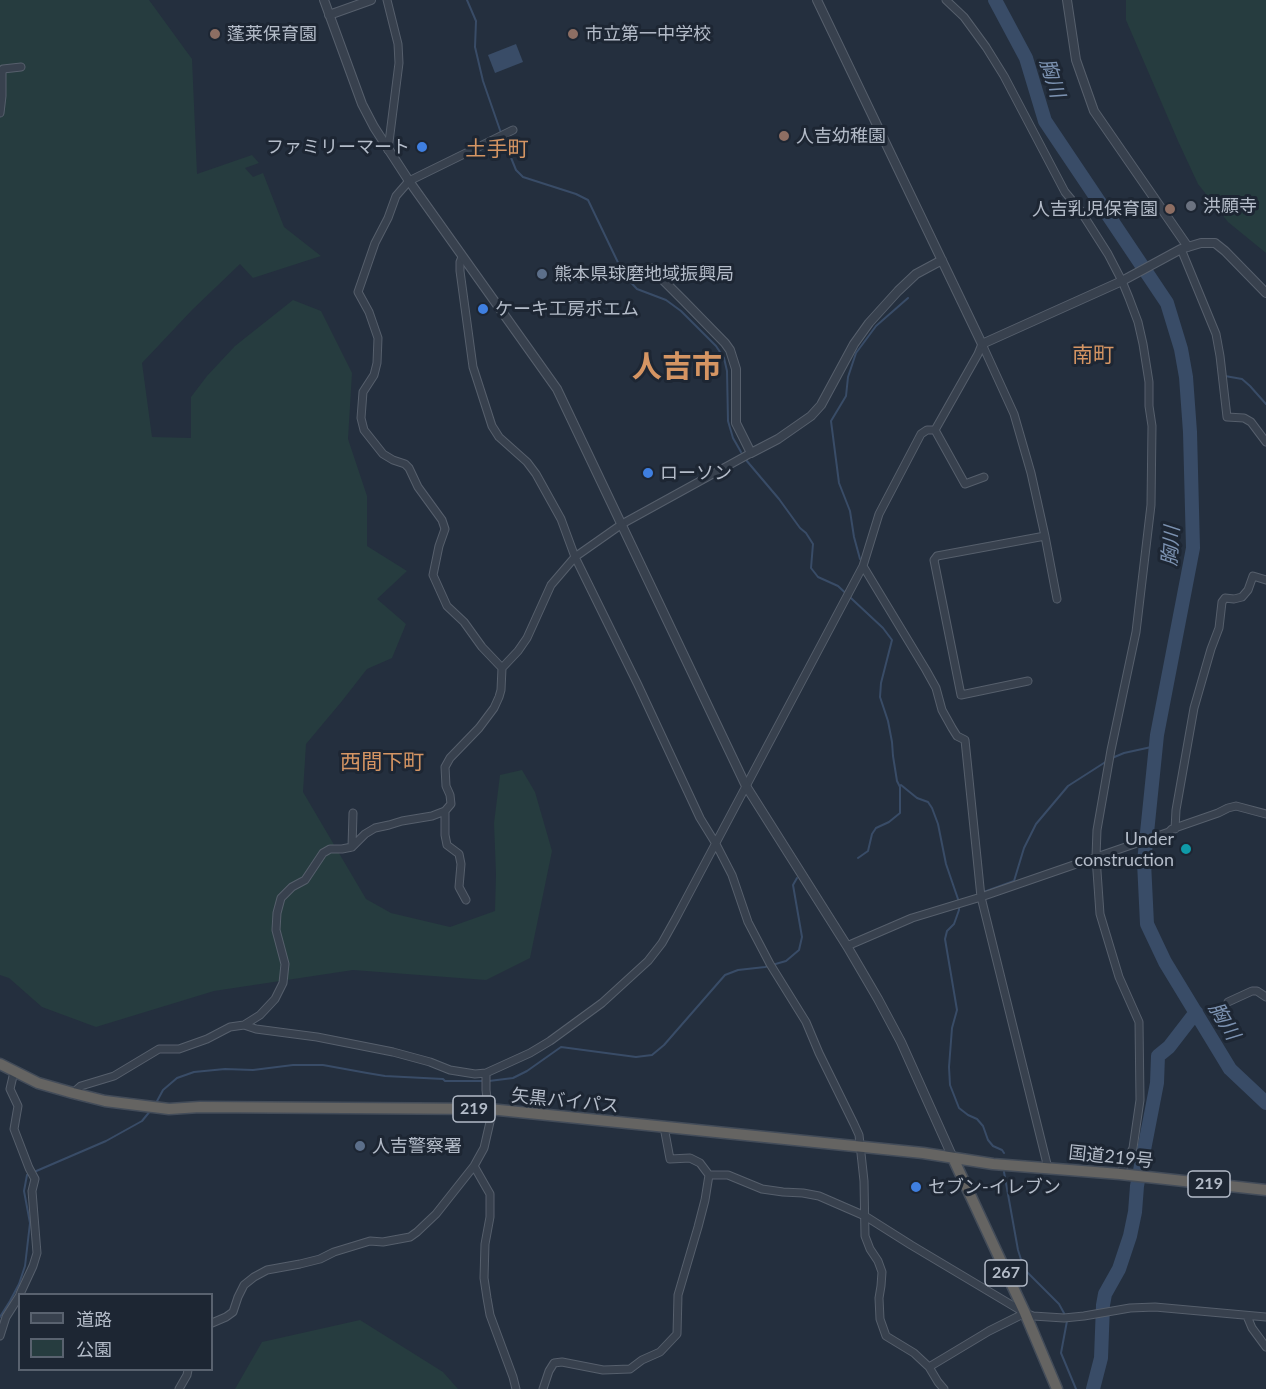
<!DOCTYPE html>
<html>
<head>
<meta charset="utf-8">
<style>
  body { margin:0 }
  #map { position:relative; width:1266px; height:1389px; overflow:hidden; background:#242f3e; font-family:Lato,"Noto Sans JP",sans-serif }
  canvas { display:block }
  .legend { position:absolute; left:18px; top:1293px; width:195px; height:78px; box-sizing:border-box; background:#1d2633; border:2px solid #59626f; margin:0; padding:8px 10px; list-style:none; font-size:18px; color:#b4bcc9 }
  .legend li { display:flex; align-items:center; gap:12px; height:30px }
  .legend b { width:30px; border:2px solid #59626f }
</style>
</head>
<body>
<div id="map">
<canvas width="1266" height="1389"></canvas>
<ul class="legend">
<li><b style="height:8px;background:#38414e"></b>道路</li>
<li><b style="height:16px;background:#263c3f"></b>公園</li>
</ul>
</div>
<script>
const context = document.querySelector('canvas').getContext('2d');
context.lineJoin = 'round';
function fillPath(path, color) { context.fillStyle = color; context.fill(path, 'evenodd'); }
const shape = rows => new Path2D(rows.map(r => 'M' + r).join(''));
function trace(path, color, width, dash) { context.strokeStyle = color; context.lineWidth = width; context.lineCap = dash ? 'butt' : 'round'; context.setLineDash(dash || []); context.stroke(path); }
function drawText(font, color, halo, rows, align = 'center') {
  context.font = font + ' Lato,"Noto Sans JP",sans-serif'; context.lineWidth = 6; context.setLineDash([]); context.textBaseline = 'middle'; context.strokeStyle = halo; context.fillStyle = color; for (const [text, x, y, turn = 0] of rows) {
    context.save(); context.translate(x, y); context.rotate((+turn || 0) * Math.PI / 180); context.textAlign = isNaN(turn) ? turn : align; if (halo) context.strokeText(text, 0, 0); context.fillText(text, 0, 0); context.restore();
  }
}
fillPath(shape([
  [0,0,149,0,192,59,197,174,252,155,259,163,245,168,253,177,263,173,284,227,321,256,253,278,240,264,192,310,142,363,152,437,191,438,191,397,207,376,235,346,293,300,321,311,352,373,348,439,367,496,367,546,407,571,377,599,406,624,392,658,367,669,342,701,306,744,303,792,366,899,391,913,450,927,495,911,496,874,494,823,500,775,522,770,535,792,552,851,530,958,486,980,353,970,214,991,96,1027,42,1007,9,978,0,975],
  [1126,0,1266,0,1266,253,1228,222,1198,184,1178,141,1126,20],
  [360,1320,443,1372,458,1389,235,1389,262,1342]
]), '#263c3f');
fillPath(shape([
  [516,44,523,62,495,73,488,55]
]), '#394c67');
trace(shape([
  [467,0,476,21,475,47,483,81,501,133],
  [503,138,516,170,523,177,576,194,588,200,624,275,637,289,666,300,681,311,716,346,724,358,727,371,728,421,733,438,741,452],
  [1225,376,1242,379,1250,386,1266,404],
  [746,460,779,499,800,528,806,533,813,544,811,568,818,577,838,586,883,628,892,640,881,683,880,697,888,721,892,742,893,756,897,781,900,787,900,813,889,822,876,828,872,834,868,851,858,858],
  [860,559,854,537,850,511,839,483,831,421,846,396,848,377,856,353,876,326,908,298],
  [1112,758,1124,753,1156,746],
  [901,785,917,798,928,802,932,808,938,824,946,864,959,902,959,910,954,924,947,931,945,939,957,1010,952,1028,949,1067,950,1085,959,1108,968,1115,977,1119,983,1126,988,1140,993,1146,1002,1150,1004,1153],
  [981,893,1014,881,1024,848,1036,824,1068,786,1107,761],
  [489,1081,513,1078,527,1071,561,1047,636,1057,652,1055,664,1045,725,975,738,970,765,967,786,961,799,950,802,937,793,885,797,878],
  [156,1103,163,1090,177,1078,194,1072,225,1069,253,1070,293,1065,323,1065,367,1073,385,1076,443,1079,445,1081,483,1081],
  [1004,1172,1018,1250,1024,1269,1059,1304,1065,1315],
  [0,1317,10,1301,19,1284,25,1266,30,1223,24,1191,27,1175,106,1141,142,1121,151,1110],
  [1067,1321,1061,1353,1076,1389]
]), '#394c67', 2);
trace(shape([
  [995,0,1026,58,1045,121,1167,303,1181,349,1186,377,1190,432,1193,548,1157,735,1144,862,1147,924,1165,962,1230,1069,1266,1103],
  [1093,1389,1101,1358,1103,1305,1105,1294,1119,1269,1130,1236,1135,1212,1137,1186,1157,1083,1158,1056,1169,1047,1196,1012]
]), '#394c67', 14);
const minor = shape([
  [387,0,398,44,399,63,388,150],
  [946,0,964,17,986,47,1004,76,1065,192,1080,210,1108,254,1122,281,1129,298,1138,322,1143,344,1149,382,1149,406,1152,426,1151,505,1136,632,1111,750,1097,830,1096,857,1100,914,1119,977,1139,1022,1140,1100,1133,1148,1120,1174],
  [0,113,2,96,2,73,3,69,21,67],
  [1181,249,1216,334,1220,356,1227,417,1244,418,1251,422,1266,442],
  [462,257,460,262,460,271,473,367,492,426,499,437,527,462,536,474,561,519,575,557,638,685,700,818,716,844,732,875,748,922,770,964,806,1022,819,1053,854,1124,859,1135,864,1181,865,1236,870,1249,878,1261,882,1272,881,1286,879,1298,880,1319,886,1336,914,1353,929,1367,938,1382,944,1389],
  [982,344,1014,414,1031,473,1045,536,937,556,934,560,961,695,1028,681],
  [935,430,978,354,982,344],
  [1045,536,1057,599],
  [863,566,926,670,936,688,942,710,952,728,957,736,965,740,981,897,1048,1168],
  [502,668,482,647,464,622,447,606,433,575,439,546,445,529,442,520,418,487,409,468,405,464,393,460,383,454,364,430,361,418,363,392,374,375,377,363,378,338,369,312,358,292,375,243,388,218,396,196,409,181,513,130],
  [1175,829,1176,810,1194,708,1211,649,1219,628,1222,602,1225,598,1234,599,1242,597,1248,590,1253,576,1266,580],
  [352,847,365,834,375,828,389,825,402,821,432,816,445,811],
  [466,900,459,887,461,864,459,854,447,845,445,835,445,811,451,804,450,795,446,786,445,767,450,758,479,728,494,708,499,697,501,690,502,668,518,651,527,638,551,585,575,557,622,524,751,453],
  [847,946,912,918,981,897,1169,832,1172,829,1218,813,1228,808,1236,806,1266,814],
  [1228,1002,1252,991,1257,991,1266,997],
  [244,1025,256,1029,317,1037,393,1052,430,1062,450,1070,475,1074,486,1073,530,1053,550,1041,602,1003,648,961,662,943,676,918,863,566,879,514,921,434,927,430,935,430,965,484,984,477],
  [14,1072,10,1089,18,1106,14,1129,29,1168,35,1179,32,1191,37,1253,33,1266,20,1294],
  [73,1093,81,1086,114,1076,159,1049,179,1049,207,1039,230,1027,244,1025,260,1015,275,999,283,983,285,964,276,930,277,913,281,898,292,887,305,880,323,853,330,849,342,849,352,847,353,813],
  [474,1166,490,1194,490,1217,485,1244,484,1278,487,1298,490,1315,513,1377,516,1389],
  [709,1175,728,1175,762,1189,783,1192,803,1193,819,1196,865,1216,911,1245,1025,1313,1033,1316,1064,1318,1084,1316,1130,1308,1155,1307,1266,1317],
  [1247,1316,1252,1328,1266,1347],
  [212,1323,226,1317,233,1312,238,1297,244,1285,254,1277,267,1270,300,1264,320,1259,334,1252,370,1241,383,1242,410,1237,417,1232,436,1214,474,1166,484,1148,490,1122,486,1090,486,1073],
  [0,1336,6,1317,20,1295],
  [929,1367,989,1331,1025,1313],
  [179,1389,187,1375,188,1370],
  [543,1389,549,1371,554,1363,562,1362,603,1370,630,1369,642,1360,660,1352,677,1334,678,1295,698,1227,705,1200,709,1175,700,1163,690,1158,670,1159,664,1127]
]);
const tertiary = shape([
  [324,0,362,104,374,127,409,181,557,389,746,786,847,946,878,999,901,1042,953,1158],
  [817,0,982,344,1122,281,1181,249,1201,243,1215,243,1225,251,1266,293],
  [1067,0,1076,60,1094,111,1188,247],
  [329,15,371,0],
  [651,268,684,301,725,343,730,350,736,369,736,423,751,453,778,439,811,416,821,405,854,344,869,323,898,291,916,274,942,260]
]);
const trunk = shape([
  [0,1064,38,1083,73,1093,105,1101,169,1109,200,1107,489,1109,923,1153,993,1164,1120,1174,1266,1190],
  [953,1158,1025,1313,1057,1389]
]);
trace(minor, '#565f6c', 9);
trace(tertiary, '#565f6c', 10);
trace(trunk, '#434c59', 13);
trace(minor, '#38414e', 7);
trace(tertiary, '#38414e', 8);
trace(trunk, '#656462', 10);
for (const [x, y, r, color] of [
  [215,34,6,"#8d6e63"],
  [573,34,6,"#8d6e63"],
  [784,136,6,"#8d6e63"],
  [422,147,6,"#3f7fe0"],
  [1191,206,6,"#6b7280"],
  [1170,209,6,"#8d6e63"],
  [542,274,6,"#5c6f8a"],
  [483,309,6,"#3f7fe0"],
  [648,473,6,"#3f7fe0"],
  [1186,849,6,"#0f9aa8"],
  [360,1146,6,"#5c6f8a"],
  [916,1187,6,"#3f7fe0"]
]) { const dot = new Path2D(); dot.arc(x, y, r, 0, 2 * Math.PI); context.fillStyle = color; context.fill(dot); trace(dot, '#1d2633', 2); }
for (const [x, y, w] of [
  [474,1109,42],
  [1209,1184,42],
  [1006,1273,42]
]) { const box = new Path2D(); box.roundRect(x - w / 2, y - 13, w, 26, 4.5); context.fillStyle = '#1d2633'; context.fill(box); trace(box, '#b4bcc9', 1.5); }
drawText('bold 16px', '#b4bcc9', null, [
  ["219",474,1109],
  ["219",1209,1184],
  ["267",1006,1273]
]);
drawText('18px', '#b4bcc9', '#1d2633', [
  ["蓬莱保育園",227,34],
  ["市立第一中学校",585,34],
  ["人吉幼稚園",796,136],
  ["ファミリーマート",410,147,"right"],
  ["洪願寺",1203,206],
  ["人吉乳児保育園",1158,209,"right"],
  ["熊本県球磨地域振興局",554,274],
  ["ケーキ工房ポエム",495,309],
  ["ローソン",660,473],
  ["Under",1174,839,"right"],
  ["construction",1174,860,"right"],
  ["人吉警察署",372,1146],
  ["セブン-イレブン",928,1187]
], 'left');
drawText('18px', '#b4bcc9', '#1d2633', [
  ["矢黒バイパス",565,1101,6],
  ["国道219号",1111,1157,6]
]);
drawText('italic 20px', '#7c92b1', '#1d2633', [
  ["胸川",1052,78,72],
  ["胸川",1171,546,-86],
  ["胸川",1224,1021,59]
]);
drawText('21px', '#d59563', '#1d2633', [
  ["土手町",497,149],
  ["南町",1093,355],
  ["西間下町",382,762]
]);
drawText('bold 30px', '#d59563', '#1d2633', [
  ["人吉市",677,367]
]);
</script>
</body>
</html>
